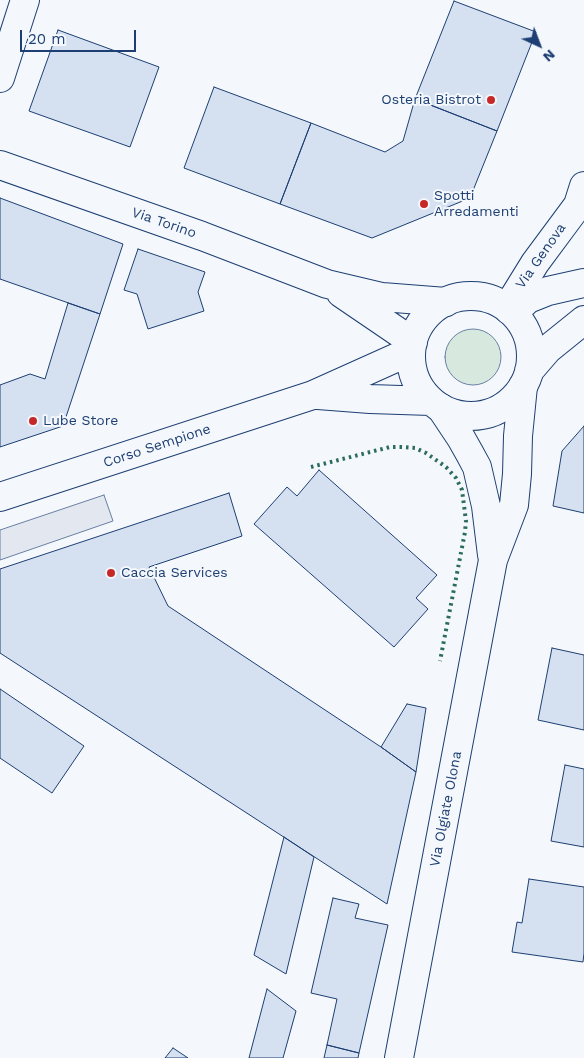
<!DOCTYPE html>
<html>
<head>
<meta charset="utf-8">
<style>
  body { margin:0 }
  #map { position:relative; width:584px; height:1058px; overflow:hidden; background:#f4f7fb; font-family:"Work Sans",sans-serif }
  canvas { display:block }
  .north { position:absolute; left:514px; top:20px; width:50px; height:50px; -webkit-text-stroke:4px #f4f7fb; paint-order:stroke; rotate:137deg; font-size:14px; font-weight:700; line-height:20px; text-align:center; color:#1d3f73 }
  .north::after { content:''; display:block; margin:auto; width:18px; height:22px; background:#1d3f73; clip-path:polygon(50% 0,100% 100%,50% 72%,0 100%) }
  .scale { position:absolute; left:20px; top:30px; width:116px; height:22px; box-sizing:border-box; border:2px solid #1d3f73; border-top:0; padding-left:6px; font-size:15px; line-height:18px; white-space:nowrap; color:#1d3f73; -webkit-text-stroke:4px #f4f7fb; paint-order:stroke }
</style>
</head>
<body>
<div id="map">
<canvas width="584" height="1058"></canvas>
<div class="north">N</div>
<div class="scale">20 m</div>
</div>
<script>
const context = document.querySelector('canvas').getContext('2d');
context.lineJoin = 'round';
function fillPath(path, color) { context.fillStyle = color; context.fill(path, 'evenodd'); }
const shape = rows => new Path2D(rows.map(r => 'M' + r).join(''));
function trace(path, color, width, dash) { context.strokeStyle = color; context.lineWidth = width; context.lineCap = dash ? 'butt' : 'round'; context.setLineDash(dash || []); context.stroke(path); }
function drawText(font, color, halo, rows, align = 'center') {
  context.font = font + ' "Work Sans",sans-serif'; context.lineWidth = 4; context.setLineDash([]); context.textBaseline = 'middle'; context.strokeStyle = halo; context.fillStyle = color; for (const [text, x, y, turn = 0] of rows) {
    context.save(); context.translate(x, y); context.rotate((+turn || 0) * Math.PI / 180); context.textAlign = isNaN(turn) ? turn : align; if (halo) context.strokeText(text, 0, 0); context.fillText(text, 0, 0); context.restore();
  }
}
const green = shape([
  '445 357a28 28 0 1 1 56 0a28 28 0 1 1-56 0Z'
]);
fillPath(green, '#d7e8df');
trace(green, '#687fa3', 1);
const parking = shape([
  [104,495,113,521,0,560,0,530,104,495]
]);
fillPath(parking, '#e3e8f0');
trace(parking, '#687fa3', 1);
const building = shape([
  [454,1,536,32,497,131,415,99,454,1],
  [58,30,159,67,130,147,29,111,58,30],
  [214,87,311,123,280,204,184,168,214,87],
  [415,99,497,131,470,198,372,238,280,204,311,123,385,152,403,141,415,99],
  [0,198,123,244,100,314,0,279,0,198],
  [138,249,205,272,198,292,204,311,148,329,137,294,124,290,138,249],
  [68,303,100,314,63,426,0,447,0,385,30,374,45,379,68,303],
  [584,426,584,513,553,506,562,451,584,426],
  [319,470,437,575,416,598,428,609,394,647,254,524,287,487,297,496,319,470],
  [229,493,242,536,149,567,168,606,381,747,416,772,387,904,0,653,0,569,229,493],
  [552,648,584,655,584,730,538,720,552,648],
  [0,689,84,746,52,793,0,758,0,689],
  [407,704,426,708,416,772,381,747,407,704],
  [565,765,584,769,584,847,551,841,565,765],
  [284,837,314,857,286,974,254,955,284,837],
  [529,879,584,887,584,953,583,962,512,952,517,922,522,923,529,879],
  [333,898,359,904,355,918,388,925,359,1053,327,1045,337,999,311,993,333,898],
  [267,989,296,1011,283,1058,249,1058,267,989],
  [327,1045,359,1053,358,1058,324,1058,327,1045],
  [173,1048,188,1058,165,1058,173,1048]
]);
fillPath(building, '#d5e0f0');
trace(building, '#1d3f73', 1);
const street = shape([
  [0,78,25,0],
  [0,165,202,236,327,284,382,297,446,302],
  [341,293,413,342],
  [509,310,514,297,535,263,578,205,584,186]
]);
const secondary = shape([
  [441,408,461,438,470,454,477,467,486,506,492,555],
  [399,1058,493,560,514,505,517,474,518,436,523,386]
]);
const primary = shape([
  '411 356a60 60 0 1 1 120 0a60 60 0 1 1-120 0Z',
  [513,313,528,299,548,291,584,283],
  [529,371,548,349,584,320],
  [318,395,370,399,431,401],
  [0,497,313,395,411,351]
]);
trace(street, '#1d3f73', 30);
trace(secondary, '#1d3f73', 30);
trace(primary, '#1d3f73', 30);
trace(street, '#f4f7fb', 28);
trace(secondary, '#f4f7fb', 28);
trace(primary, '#f4f7fb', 28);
trace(shape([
  [311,467,390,447,402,447,415,448,426,453,446,467,456,478,462,490,466,521,465,532,440,661]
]), '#2c6c60', 4, [2.5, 4]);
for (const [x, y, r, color] of [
  [491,100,5,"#c62828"],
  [424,204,5,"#c62828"],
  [33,421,5,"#c62828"],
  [111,573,5,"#c62828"]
]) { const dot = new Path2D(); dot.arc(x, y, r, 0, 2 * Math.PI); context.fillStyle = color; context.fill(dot); trace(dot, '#f4f7fb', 2); }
drawText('14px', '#1d3f73', '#f4f7fb', [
  ["Osteria Bistrot",481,100,"right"],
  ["Spotti",434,196],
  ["Arredamenti",434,212],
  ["Lube Store",43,421],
  ["Caccia Services",121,573]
], 'left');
drawText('14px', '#1d3f73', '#f4f7fb', [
  ["Via Torino",164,223,19],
  ["Via Genova",541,256,-55],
  ["Corso Sempione",157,446,-18],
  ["Via Olgiate Olona",446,809,-79]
]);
</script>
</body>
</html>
